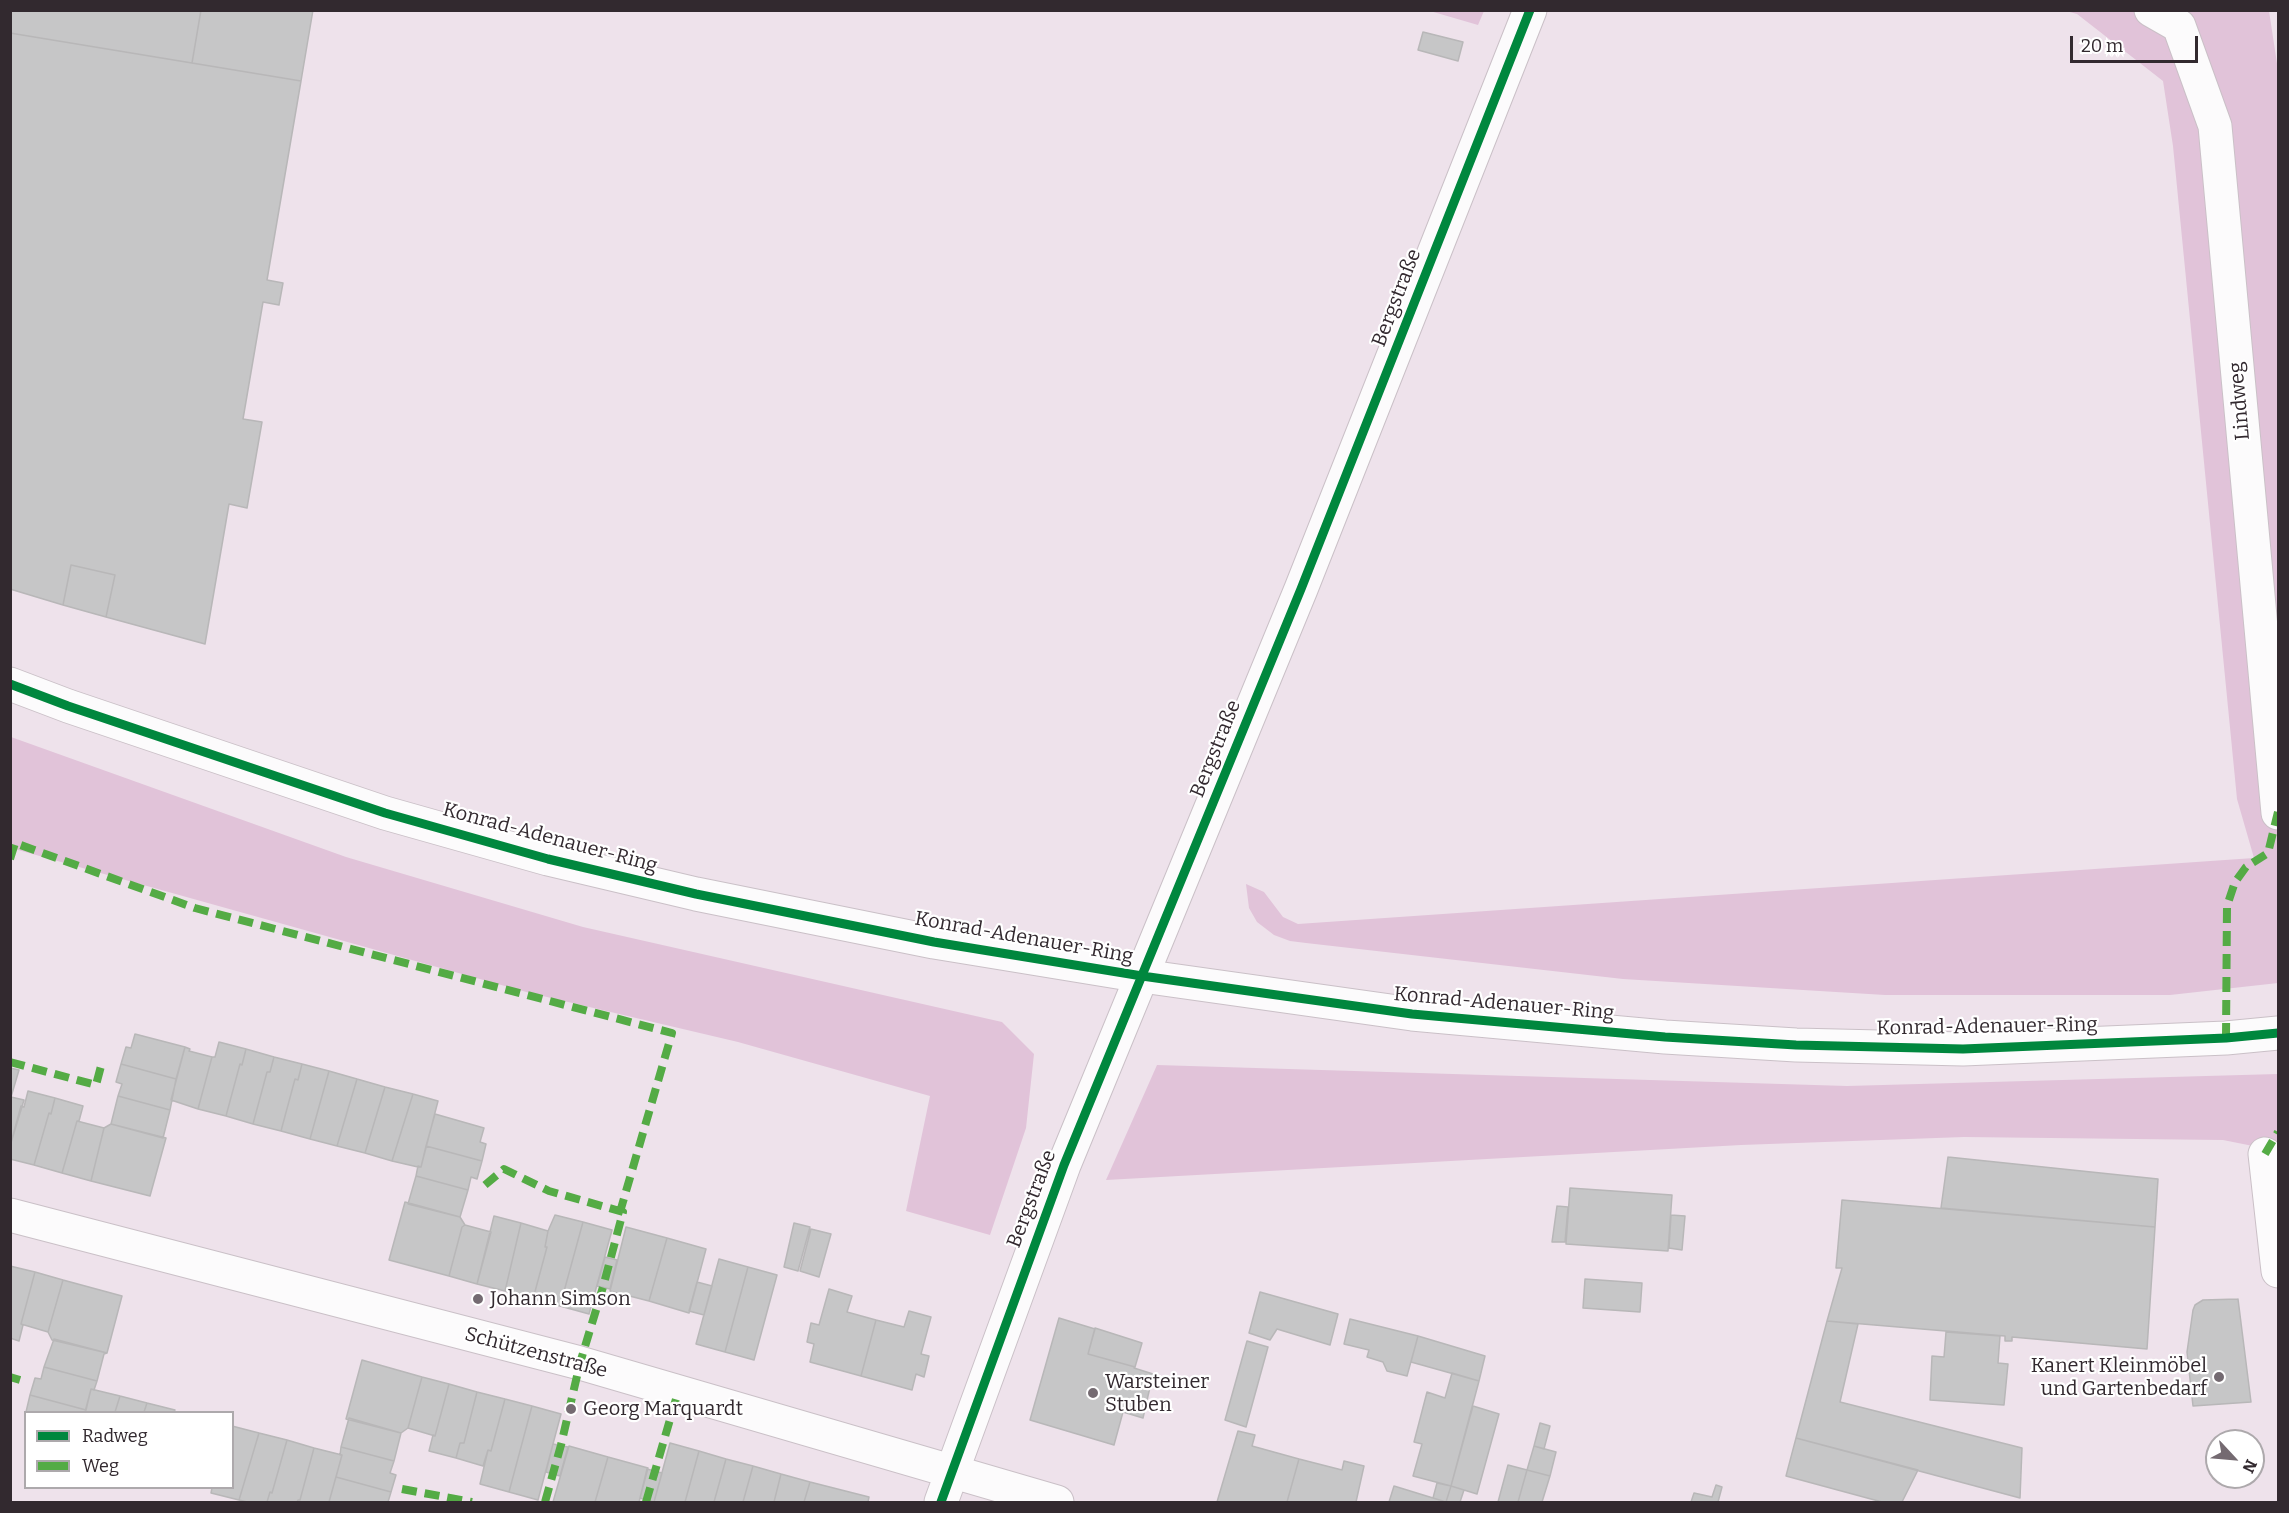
<!DOCTYPE html>
<html>
<head>
<meta charset="utf-8">
<style>
  body { margin:0 }
  #map { position:relative; width:2289px; height:1513px; overflow:hidden; background:#eee2eb; font-family:Bitter,serif }
  canvas { display:block }
  .frame { position:absolute; inset:0; border:12px solid #32292f; pointer-events:none }
  .legend { position:absolute; left:24px; top:1411px; width:210px; height:78px; box-sizing:border-box; background:#fff; border:2px solid #ada9ac; margin:0; padding:8px 10px; list-style:none; font-size:18px; color:#32292f }
  .legend li { display:flex; align-items:center; gap:12px; height:30px }
  .legend b { width:30px; border:2px solid #ada9ac }
  .north { position:absolute; left:2205px; top:1429px; width:60px; height:60px; box-sizing:border-box; background:#fff; border:2px solid #ada9ac; border-radius:50%; rotate:116deg; font-size:16px; font-weight:700; line-height:24px; text-align:center; color:#32292f }
  .north::after { content:''; display:block; margin:auto; width:21px; height:27px; background:#746a71; clip-path:polygon(50% 0,100% 100%,50% 72%,0 100%) }
  .scale { position:absolute; left:2070px; top:36px; width:128px; height:27px; box-sizing:border-box; border:3px solid #32292f; border-top:0; padding-left:8px; font-size:18px; line-height:21px; white-space:nowrap; color:#32292f; -webkit-text-stroke:4px #fff; paint-order:stroke }
</style>
</head>
<body>
<div id="map">
<canvas width="2289" height="1513"></canvas>
<div class="frame"></div>
<ul class="legend">
<li><b style="height:8px;background:#00873e"></b>Radweg</li>
<li><b style="height:8px;background:#54ab45"></b>Weg</li>
</ul>
<div class="north">N</div>
<div class="scale">20 m</div>
</div>
<script>
const context = document.querySelector('canvas').getContext('2d');
context.lineJoin = 'round';
function fillPath(path, color) { context.fillStyle = color; context.fill(path, 'evenodd'); }
const shape = rows => new Path2D(rows.map(r => 'M' + r).join(''));
function trace(path, color, width, dash) { context.strokeStyle = color; context.lineWidth = width; context.lineCap = dash ? 'butt' : 'round'; context.setLineDash(dash || []); context.stroke(path); }
function drawText(font, color, halo, rows, align = 'center') {
  context.font = font + ' Bitter,serif'; context.lineWidth = 4.5; context.setLineDash([]); context.textBaseline = 'middle'; context.strokeStyle = halo; context.fillStyle = color; for (const [text, x, y, turn = 0] of rows) {
    context.save(); context.translate(x, y); context.rotate((+turn || 0) * Math.PI / 180); context.textAlign = isNaN(turn) ? turn : align; if (halo) context.strokeText(text, 0, 0); context.fillText(text, 0, 0); context.restore();
  }
}
fillPath(shape([
  [1430,11,1484,11,1478,25],
  [2066,11,2269,11,2278,70,2278,983,2170,995,1885,995,1623,979,1306,943,1290,941,1274,935,1257,922,1249,908,1246,884,1264,892,1283,917,1298,924,2254,858,2237,799,2173,146,2163,81,2077,14],
  [11,737,346,857,583,927,1002,1022,1034,1054,1026,1128,990,1235,906,1211,930,1096,738,1042,530,993,11,848],
  [1157,1065,1847,1086,2278,1074,2278,1151,2223,1140,1964,1137,1741,1145,1106,1180]
]), '#e1c3d9');
const building = shape([
  [10,10,201,10,192,63,10,33,10,10],
  [201,10,313,10,301,81,192,63,201,10],
  [1423,32,1463,42,1458,61,1418,50,1423,32],
  [10,33,301,81,267,280,283,283,279,305,263,302,243,419,262,422,247,508,229,504,205,644,106,617,115,575,71,565,63,605,10,589,10,33],
  [71,565,115,575,106,617,63,605,71,565],
  [135,1034,185,1047,176,1079,121,1064,126,1047,131,1048,135,1034],
  [219,1042,246,1049,242,1065,240,1064,226,1116,198,1109,212,1057,215,1057,219,1042],
  [185,1047,190,1049,189,1051,212,1057,198,1109,171,1100,185,1047],
  [246,1049,274,1057,270,1072,267,1072,253,1124,226,1116,240,1064,242,1065,246,1049],
  [274,1057,302,1064,298,1080,295,1079,281,1131,253,1124,267,1072,270,1072,274,1057],
  [121,1064,176,1079,170,1110,118,1096,122,1084,116,1082,121,1064],
  [302,1064,329,1071,310,1139,281,1131,295,1079,298,1080,302,1064],
  [10,1068,19,1070,11,1097,24,1100,10,1146,10,1068],
  [329,1071,357,1079,337,1146,310,1139,329,1071],
  [357,1079,385,1087,365,1153,337,1146,357,1079],
  [385,1087,413,1094,392,1161,365,1153,385,1087],
  [28,1091,55,1098,51,1114,49,1113,34,1165,10,1159,10,1146,21,1106,24,1107,28,1091],
  [413,1094,438,1101,421,1167,418,1167,392,1161,413,1094],
  [118,1096,170,1110,163,1138,111,1124,118,1096],
  [55,1098,83,1106,79,1121,77,1121,62,1173,34,1165,49,1113,51,1114,55,1098],
  [435,1114,484,1128,480,1142,486,1144,482,1161,426,1146,435,1114],
  [77,1121,104,1128,91,1181,62,1173,77,1121],
  [111,1124,166,1138,150,1196,91,1181,104,1128,111,1124],
  [426,1146,482,1161,477,1179,471,1177,468,1190,416,1176,418,1166,421,1167,426,1146],
  [1948,1157,2158,1179,2155,1227,1941,1208,1948,1157],
  [416,1176,468,1190,460,1217,408,1204,416,1176],
  [1570,1188,1672,1195,1668,1251,1566,1244,1570,1188],
  [1842,1200,2155,1227,2147,1349,2012,1337,2012,1341,2005,1341,2005,1336,1827,1321,1842,1268,1836,1268,1842,1200],
  [405,1202,460,1217,465,1225,462,1227,449,1276,389,1260,405,1202],
  [1557,1206,1568,1207,1565,1242,1552,1242,1557,1206],
  [555,1215,583,1222,560,1306,533,1299,547,1247,545,1247,548,1231,555,1215],
  [1671,1215,1685,1216,1682,1250,1669,1248,1671,1215],
  [494,1216,521,1223,505,1291,477,1284,494,1216],
  [583,1222,612,1230,589,1314,560,1306,583,1222],
  [521,1223,548,1231,545,1247,547,1247,533,1299,505,1291,521,1223],
  [794,1223,810,1227,798,1271,784,1267,794,1223],
  [465,1225,491,1232,477,1284,449,1276,462,1227,465,1225],
  [626,1227,667,1238,649,1301,610,1291,626,1227],
  [811,1229,831,1234,819,1277,800,1271,811,1229],
  [667,1238,706,1249,689,1313,649,1301,667,1238],
  [605,1257,617,1260,610,1289,597,1286,605,1257],
  [719,1259,748,1267,725,1352,696,1344,719,1259],
  [10,1266,35,1272,21,1324,23,1325,19,1341,10,1338,10,1266],
  [748,1267,777,1275,754,1360,725,1352,748,1267],
  [35,1272,63,1280,48,1332,21,1324,35,1272],
  [1585,1279,1642,1283,1640,1312,1583,1308,1585,1279],
  [63,1280,122,1296,107,1353,52,1340,48,1332,63,1280],
  [697,1282,712,1286,704,1315,689,1311,697,1282],
  [829,1289,852,1296,847,1312,876,1320,861,1376,810,1362,814,1344,807,1342,811,1323,819,1325,829,1289],
  [1260,1292,1338,1314,1330,1345,1277,1329,1270,1340,1249,1333,1260,1292],
  [2238,1299,2251,1402,2193,1406,2187,1352,2193,1310,2195,1305,2203,1300,2238,1299],
  [909,1311,931,1317,921,1354,929,1356,924,1377,916,1374,912,1390,861,1376,876,1320,904,1327,909,1311],
  [1059,1318,1095,1329,1088,1354,1135,1367,1134,1368,1153,1374,1143,1418,1123,1412,1114,1445,1030,1420,1059,1318],
  [1350,1319,1418,1336,1407,1376,1387,1371,1383,1362,1367,1357,1369,1350,1344,1344,1350,1319],
  [1827,1321,1858,1324,1840,1402,2022,1448,2020,1498,1796,1438,1827,1321],
  [1095,1328,1142,1343,1135,1367,1088,1354,1095,1328],
  [1946,1332,2000,1336,1998,1363,2008,1364,2004,1405,1930,1400,1932,1356,1944,1357,1946,1332],
  [1418,1336,1485,1356,1479,1381,1411,1362,1418,1336],
  [54,1339,107,1353,104,1354,97,1381,44,1367,54,1339],
  [1247,1341,1268,1347,1246,1427,1225,1420,1247,1341],
  [362,1360,422,1377,408,1428,401,1433,346,1419,362,1360],
  [44,1367,97,1381,94,1390,91,1389,86,1410,30,1395,35,1378,41,1379,44,1367],
  [1452,1373,1479,1381,1451,1486,1413,1476,1422,1444,1414,1442,1427,1392,1445,1398,1452,1373],
  [422,1377,449,1384,435,1436,408,1428,422,1377],
  [449,1384,477,1392,464,1443,460,1443,456,1458,429,1451,433,1435,435,1436,449,1384],
  [91,1389,120,1396,115,1412,85,1412,91,1389],
  [477,1392,505,1399,491,1451,488,1450,483,1466,456,1458,460,1443,464,1443,477,1392],
  [30,1395,86,1410,85,1412,26,1412,30,1395],
  [120,1396,147,1403,144,1412,115,1412,120,1396],
  [505,1399,532,1406,509,1492,480,1484,488,1450,491,1451,505,1399],
  [147,1403,175,1410,174,1412,144,1412,147,1403],
  [532,1406,561,1414,538,1500,509,1492,532,1406],
  [1473,1406,1499,1414,1477,1494,1451,1486,1473,1406],
  [349,1418,401,1433,394,1461,341,1447,349,1418],
  [1540,1423,1550,1426,1544,1449,1534,1446,1540,1423],
  [232,1426,259,1433,239,1500,211,1493,212,1488,232,1488,232,1426],
  [1238,1431,1255,1435,1252,1446,1299,1459,1287,1502,1217,1502,1238,1431],
  [259,1433,287,1440,272,1493,270,1492,267,1502,247,1502,239,1500,259,1433],
  [1796,1438,1918,1470,1902,1502,1882,1502,1786,1476,1796,1438],
  [287,1440,314,1448,300,1500,298,1500,297,1502,267,1502,270,1492,272,1493,287,1440],
  [670,1443,699,1451,685,1502,654,1502,670,1443],
  [553,1444,568,1447,560,1476,546,1472,553,1444],
  [569,1446,608,1457,595,1502,553,1502,569,1446],
  [1534,1446,1556,1452,1550,1476,1527,1470,1534,1446],
  [341,1447,394,1461,390,1473,396,1475,391,1492,336,1477,342,1455,340,1455,341,1447],
  [314,1448,342,1455,329,1502,297,1502,298,1500,300,1500,314,1448],
  [699,1451,726,1459,714,1502,685,1502,699,1451],
  [608,1457,648,1468,639,1502,595,1502,608,1457],
  [726,1459,753,1466,743,1502,714,1502,726,1459],
  [1299,1459,1342,1470,1344,1461,1364,1466,1356,1502,1287,1502,1299,1459],
  [1508,1465,1527,1470,1518,1502,1498,1502,1508,1465],
  [753,1466,781,1474,774,1502,743,1502,753,1466],
  [647,1469,662,1473,654,1502,640,1498,647,1469],
  [1527,1470,1550,1476,1542,1502,1518,1502,1527,1470],
  [781,1474,810,1482,804,1502,774,1502,781,1474],
  [336,1477,391,1492,388,1502,329,1502,336,1477],
  [810,1482,869,1497,868,1502,804,1502,810,1482],
  [1437,1483,1451,1486,1446,1502,1433,1498,1437,1483],
  [1716,1485,1722,1487,1718,1502,1691,1502,1694,1493,1712,1497,1716,1485],
  [1394,1486,1446,1502,1389,1502,1394,1486],
  [1451,1486,1464,1490,1460,1502,1446,1502,1451,1486]
]);
fillPath(building, '#c6c6c7');
trace(building, '#b8b7b8', 1.5);
const minor = shape([
  [2151,10,2179,26,2215,126,2278,813],
  [2265,1154,2278,1271],
  [10,1215,580,1363,1057,1502],
  [941,1502,1064,1165,1301,589,1530,10]
]);
const major = shape([
  [10,684,68,706,385,813,548,859,696,894,934,942,1142,976,1412,1014,1665,1037,1796,1045,1963,1049,2226,1038,2278,1033]
]);
trace(minor, '#cac0c7', 35);
trace(major, '#cac0c7', 35);
trace(minor, '#fcfbfc', 33);
trace(major, '#fcfbfc', 33);
trace(shape([
  [10,859,15,843,195,908,672,1033,620,1212],
  [2226,1038,2227,906,2235,882,2246,867,2268,853,2278,812],
  [10,1062,96,1085,101,1066],
  [2265,1154,2278,1132],
  [485,1185,504,1169,549,1191,623,1212,603,1287,580,1363,561,1445,545,1502],
  [10,1377,20,1380],
  [402,1489,472,1502],
  [646,1502,678,1392]
]), '#54ab45', 8, [15, 8]);
trace(shape([
  [10,684,68,706,385,813,548,859,696,894,934,942,1142,976,1412,1014,1665,1037,1796,1045,1963,1049,2226,1038,2278,1033],
  [941,1502,1064,1165,1301,589,1530,10]
]), '#00873e', 9);
for (const [x, y, r, color] of [
  [478,1299,6,"#746a71"],
  [2219,1377,6,"#746a71"],
  [1093,1393,6,"#746a71"],
  [571,1409,6,"#746a71"]
]) { const dot = new Path2D(); dot.arc(x, y, r, 0, 2 * Math.PI); context.fillStyle = color; context.fill(dot); trace(dot, '#fff', 2); }
drawText('20px', '#32292f', '#fff', [
  ["Bergstraße",1397,298,-69],
  ["Lindweg",2240,401,-95],
  ["Bergstraße",1216,749,-68],
  ["Konrad-Adenauer-Ring",550,838,15],
  ["Konrad-Adenauer-Ring",1024,938,10],
  ["Konrad-Adenauer-Ring",1504,1004,5],
  ["Konrad-Adenauer-Ring",1987,1027,-1],
  ["Bergstraße",1032,1199,-69],
  ["Schützenstraße",536,1353,15]
]);
drawText('20px', '#32292f', '#fff', [
  ["Johann Simson",490,1299],
  ["Kanert Kleinmöbel",2207,1366,"right"],
  ["und Gartenbedarf",2207,1389,"right"],
  ["Warsteiner",1105,1382],
  ["Stuben",1105,1405],
  ["Georg Marquardt",583,1409]
], 'left');
</script>
</body>
</html>
